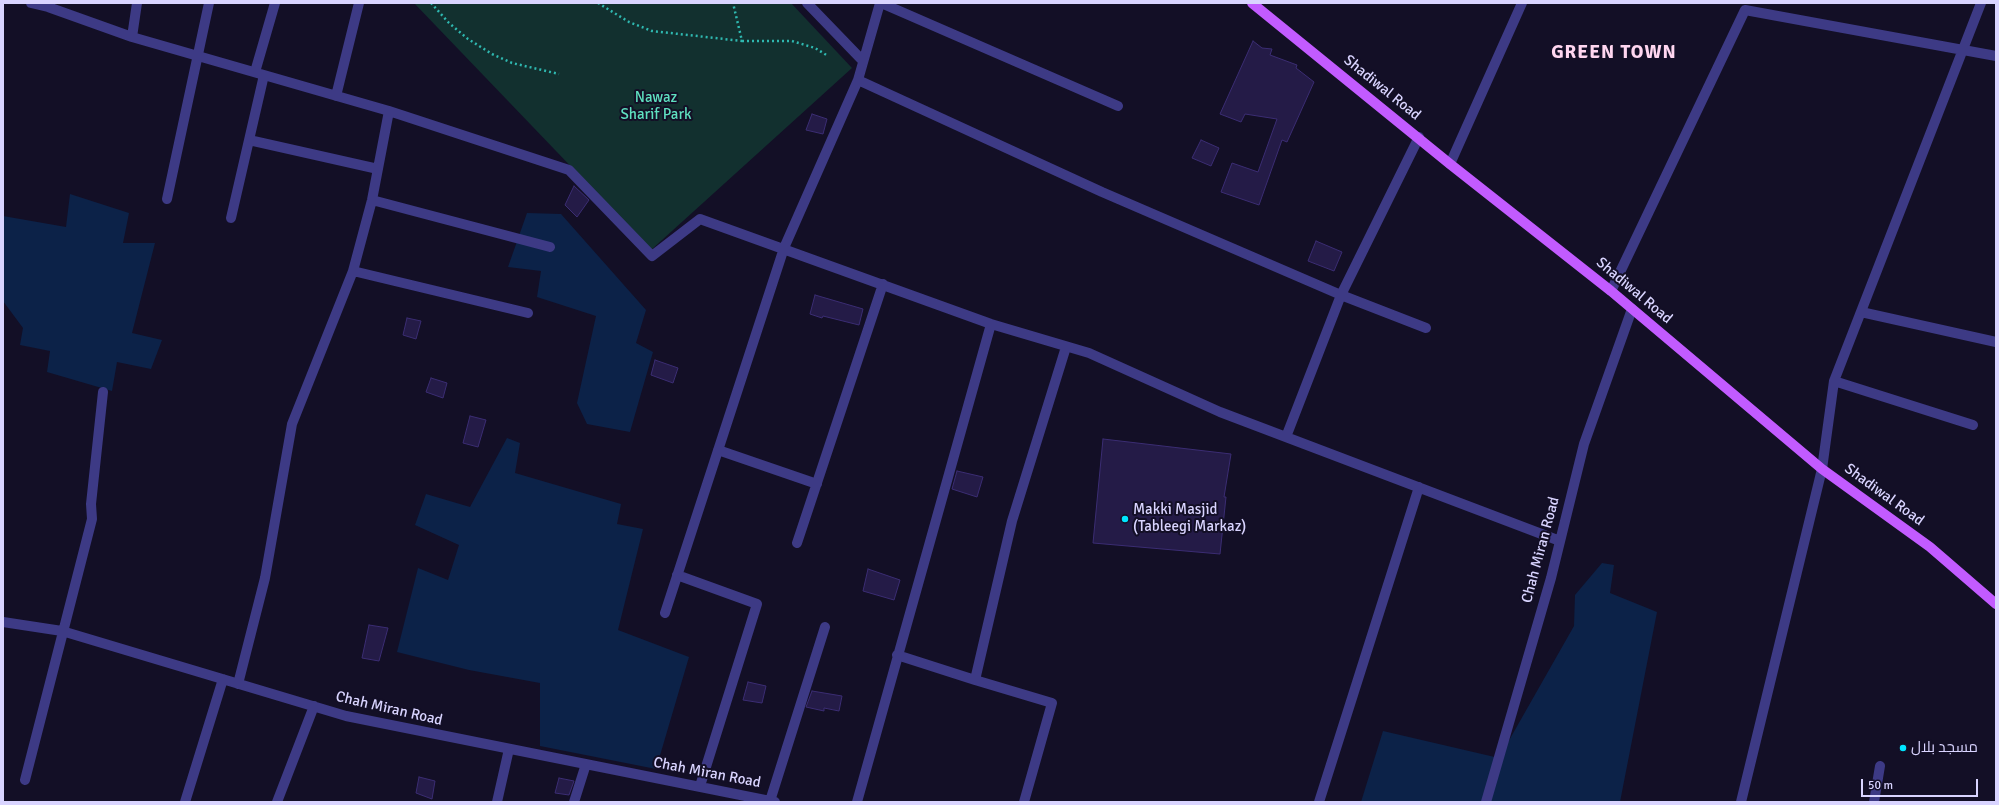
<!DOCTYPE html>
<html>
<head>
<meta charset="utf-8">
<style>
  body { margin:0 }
  #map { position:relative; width:1999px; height:805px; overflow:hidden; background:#130f26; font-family:Signika,sans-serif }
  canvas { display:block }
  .frame { position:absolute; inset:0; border:4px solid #d9d4ff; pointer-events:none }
  .scale { position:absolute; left:1861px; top:779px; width:117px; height:18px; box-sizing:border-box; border:2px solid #d9d4ff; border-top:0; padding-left:5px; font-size:12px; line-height:14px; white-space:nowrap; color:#d9d4ff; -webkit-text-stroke:3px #130f26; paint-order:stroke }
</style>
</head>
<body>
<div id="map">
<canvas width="1999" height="805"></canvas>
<div class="frame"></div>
<div class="scale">50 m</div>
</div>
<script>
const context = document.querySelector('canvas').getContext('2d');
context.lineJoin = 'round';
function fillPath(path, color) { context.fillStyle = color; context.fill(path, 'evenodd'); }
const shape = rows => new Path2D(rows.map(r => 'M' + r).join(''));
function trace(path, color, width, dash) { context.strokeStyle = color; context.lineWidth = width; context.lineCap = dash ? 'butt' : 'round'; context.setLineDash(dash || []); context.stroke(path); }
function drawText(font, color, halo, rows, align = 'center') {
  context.font = font + ' Signika,Cairo,sans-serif'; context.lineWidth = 4; context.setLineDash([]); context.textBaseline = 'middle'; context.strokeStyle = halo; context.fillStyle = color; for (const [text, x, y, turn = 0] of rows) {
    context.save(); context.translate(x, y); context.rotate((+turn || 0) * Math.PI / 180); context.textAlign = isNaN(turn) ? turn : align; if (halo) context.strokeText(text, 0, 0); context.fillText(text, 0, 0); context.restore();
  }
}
fillPath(shape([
  [414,3,791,3,852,68,651,250]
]), '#12302f');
fillPath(shape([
  [70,194,129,213,123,243,155,243,132,333,162,340,151,369,117,362,112,391,47,372,50,351,20,345,23,328,3,301,3,216,66,227],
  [527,213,561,214,646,310,636,343,653,352,630,432,587,424,577,403,596,316,537,297,541,271,508,267],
  [507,438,520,443,515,473,621,504,617,524,643,529,618,630,689,657,656,769,540,746,540,683,469,670,397,652,418,568,448,580,459,545,415,525,426,494,470,507],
  [1602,563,1614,565,1610,593,1657,612,1620,802,1361,802,1383,731,1499,758,1574,626,1575,595]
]), '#0c2248');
const building = shape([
  [1253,41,1262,48,1272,49,1270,55,1297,65,1296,68,1314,82,1287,142,1282,140,1259,205,1221,192,1232,163,1258,172,1277,119,1245,114,1241,122,1220,114,1253,41],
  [812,114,827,119,823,134,806,130,812,114],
  [1201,140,1219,148,1211,166,1192,158,1201,140],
  [574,186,589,200,577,217,565,205,574,186],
  [1316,241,1342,252,1334,271,1308,261,1316,241],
  [815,295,863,309,859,325,823,316,822,318,810,314,815,295],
  [407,318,421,321,416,339,403,335,407,318],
  [655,360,678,368,673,383,651,375,655,360],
  [431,378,447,383,443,398,426,392,431,378],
  [470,416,486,420,478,447,463,443,470,416],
  [1103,439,1231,454,1224,497,1226,497,1220,554,1093,543,1103,439],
  [957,471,983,477,977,497,952,489,957,471],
  [868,569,900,580,894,600,863,591,868,569],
  [369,625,388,628,379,661,362,658,369,625],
  [748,682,766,686,762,703,743,700,748,682],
  [812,691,842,696,839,711,824,708,824,711,806,707,812,691],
  [419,777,435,781,432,799,416,793,419,777],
  [559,778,574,781,569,795,555,793,559,778]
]);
fillPath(building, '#241b47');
trace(building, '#3b2d73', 1);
trace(shape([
  [431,3,449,23,468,39,492,54,512,63,559,74],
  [598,3,629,22,652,31,742,41,733,3],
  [742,41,792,41,815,48,828,56]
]), '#2fb8b0', 2.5, [2, 3]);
trace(shape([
  [31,3,48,7],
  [49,3,48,7,132,37,389,111,569,170,652,256,700,219,991,324,1089,353,1220,412,1560,541],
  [807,3,863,61],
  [881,3,1118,106],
  [132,37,137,3],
  [255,72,275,3],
  [858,80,1102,192,1341,295,1426,328],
  [336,96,359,3],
  [249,140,378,169],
  [1450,164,1522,3],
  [167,199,209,3],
  [372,200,550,247],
  [231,218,264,75],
  [353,271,528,313],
  [1611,291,1745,10,1996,56],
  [1861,312,1996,342],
  [1834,381,1973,425],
  [1286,437,1341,295,1419,137],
  [718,450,817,484],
  [797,543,883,284],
  [677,575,757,604,700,786],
  [665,613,784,248,858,80,880,3],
  [3,622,62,631,346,716,775,802],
  [897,655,975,680,1012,521,1066,347],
  [975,680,1052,703,1024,802],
  [238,684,265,578,292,424,353,271,372,200,389,111],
  [25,780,92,519,91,504,103,392],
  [770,801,825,627],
  [185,802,223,679],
  [277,802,314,706],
  [497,802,509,749],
  [574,802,586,764],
  [857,802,991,324],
  [1319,802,1419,487],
  [1486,802,1551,578,1584,444,1632,309],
  [1741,802,1822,469,1834,381,1981,3],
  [1874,802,1880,766]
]), '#3d3a85', 10);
trace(shape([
  [1252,3,1450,164,1611,291,1822,469,1930,547,1996,604]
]), '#c25bff', 10);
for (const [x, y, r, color] of [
  [1125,519,4,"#00e5ff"],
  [1903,748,4,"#00e5ff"]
]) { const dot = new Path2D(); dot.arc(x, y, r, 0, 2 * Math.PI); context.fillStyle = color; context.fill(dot); trace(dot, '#130f26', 1.5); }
drawText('15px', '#d9d4ff', '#130f26', [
  ["Shadiwal Road",1382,88,39],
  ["Shadiwal Road",1634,291,40],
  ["Shadiwal Road",1884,495,36],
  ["Chah Miran Road",1541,550,-75],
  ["Chah Miran Road",389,709,13],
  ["Chah Miran Road",707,773,11]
]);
drawText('15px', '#5fe0c0', '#130f26', [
  ["Nawaz",656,98],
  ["Sharif Park",656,115]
]);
drawText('15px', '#d9d4ff', '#130f26', [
  ["Makki Masjid",1133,510],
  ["(Tableegi Markaz)",1133,527],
  ["مسجد بلال",1911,748]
], 'left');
context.letterSpacing = '1px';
drawText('bold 19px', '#ffd6f0', '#130f26', [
  ["GREEN TOWN",1614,53]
]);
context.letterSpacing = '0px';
</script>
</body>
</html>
